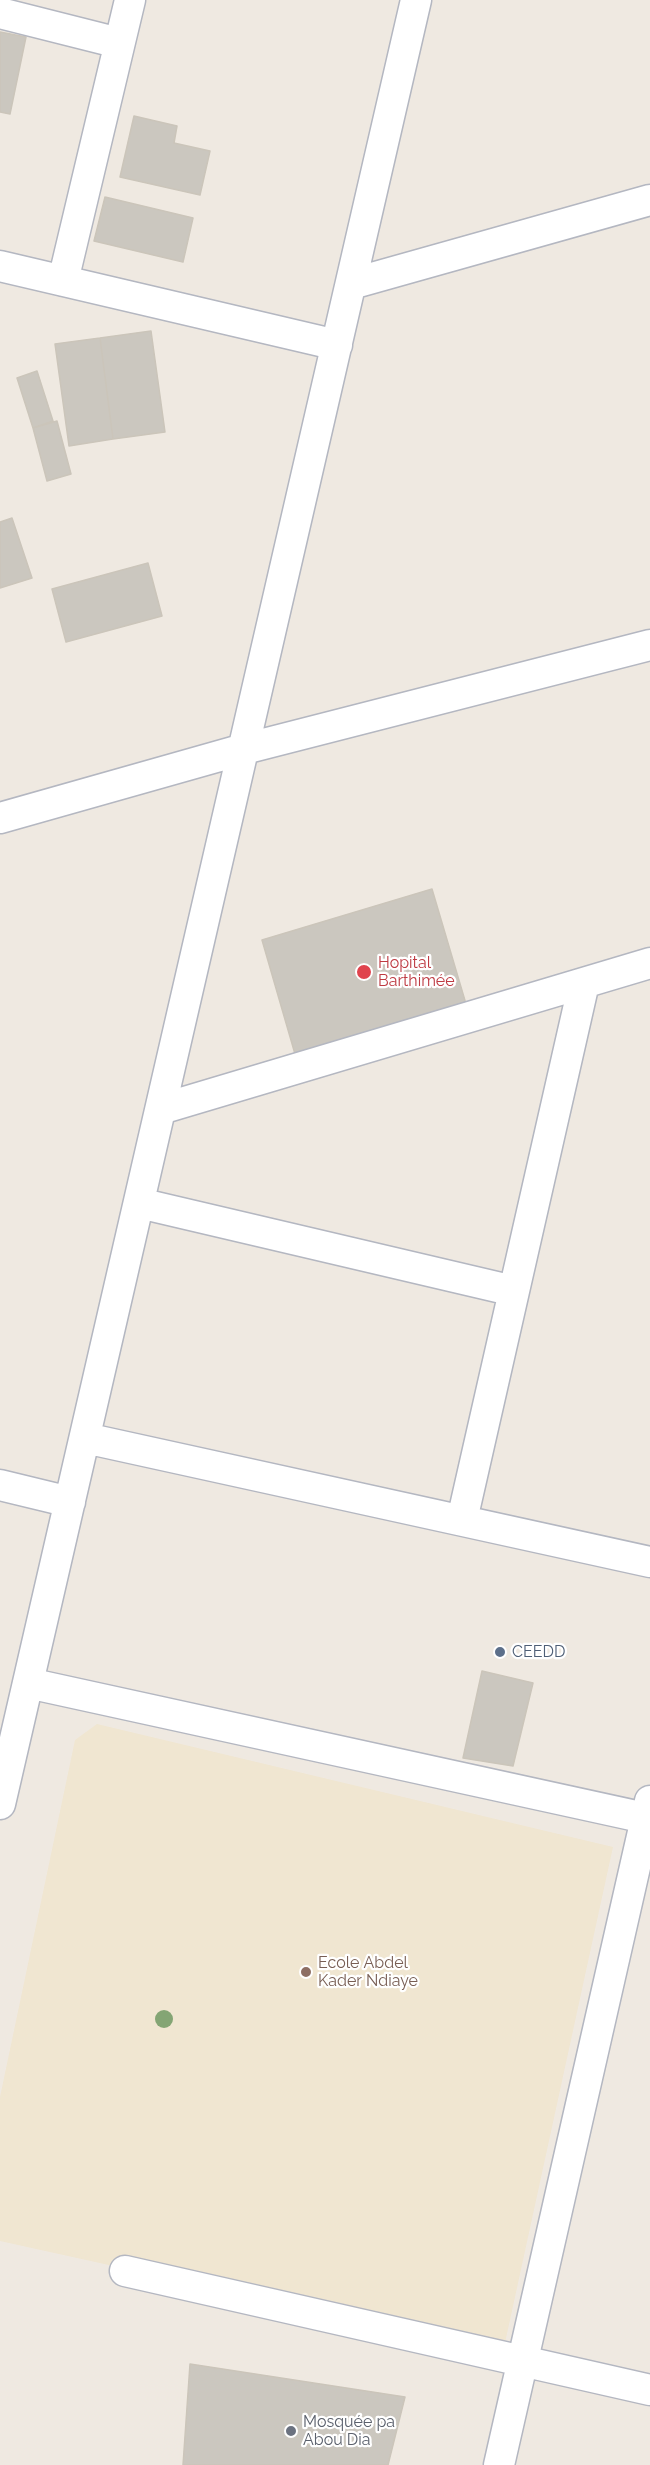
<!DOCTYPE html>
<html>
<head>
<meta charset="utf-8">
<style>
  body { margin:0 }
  canvas { display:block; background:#efe9e1 }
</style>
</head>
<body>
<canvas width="650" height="2465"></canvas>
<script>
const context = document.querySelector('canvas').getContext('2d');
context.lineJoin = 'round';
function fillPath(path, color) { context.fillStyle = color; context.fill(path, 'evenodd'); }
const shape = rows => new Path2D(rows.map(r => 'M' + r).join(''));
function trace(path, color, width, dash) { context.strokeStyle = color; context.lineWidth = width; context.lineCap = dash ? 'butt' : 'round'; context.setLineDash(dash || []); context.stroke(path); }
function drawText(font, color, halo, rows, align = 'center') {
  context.font = font + ' Raleway,sans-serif'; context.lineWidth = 4.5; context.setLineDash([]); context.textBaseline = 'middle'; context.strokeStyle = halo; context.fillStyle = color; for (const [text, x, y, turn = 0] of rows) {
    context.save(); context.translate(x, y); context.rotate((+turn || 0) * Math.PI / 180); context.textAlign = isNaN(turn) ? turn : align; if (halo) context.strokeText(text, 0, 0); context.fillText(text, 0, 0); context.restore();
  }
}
fillPath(shape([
  [97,1724,613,1847,503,2352,0,2241,0,2097,75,1740]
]), '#f0e6d1');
const building = shape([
  [0,32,26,37,10,114,0,112,0,32],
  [134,116,177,126,174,143,210,151,200,195,120,177,134,116],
  [105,197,193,218,183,262,94,241,105,197],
  [151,331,165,432,113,439,100,338,151,331],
  [100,338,113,439,69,446,55,344,100,338],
  [37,371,53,421,33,428,17,378,37,371],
  [57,421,71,474,47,481,33,428,57,421],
  [12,518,32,578,0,588,0,522,12,518],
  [148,563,162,616,66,642,52,589,148,563],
  [432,889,466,1004,295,1054,262,940,432,889],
  [482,1671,533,1683,513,1766,463,1758,482,1671],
  [190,2364,405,2397,388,2465,183,2465,190,2364]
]);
fillPath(building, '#cbc7bf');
trace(building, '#cbc5ba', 1.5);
const minor = shape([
  [0,13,119,43],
  [0,266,337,345],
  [63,281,130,0],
  [351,284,650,200],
  [0,818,244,749,650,645],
  [161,1109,650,963],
  [139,1203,514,1291],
  [85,1438,650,1562],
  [0,1485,70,1502],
  [462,1520,584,983],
  [28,1683,650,1819],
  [0,1804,416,0],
  [125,2271,650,2390],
  [499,2465,650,1801]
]);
trace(minor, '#b4b7c1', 33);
trace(minor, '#fff', 30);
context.fillStyle = '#84a574';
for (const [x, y] of [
  [164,2019]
]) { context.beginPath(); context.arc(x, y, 9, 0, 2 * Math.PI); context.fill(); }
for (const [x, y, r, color] of [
  [364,972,8,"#e0444e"],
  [500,1652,6,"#5c6f8a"],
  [306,1972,6,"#8d6e63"],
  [291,2431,6,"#6b7280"]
]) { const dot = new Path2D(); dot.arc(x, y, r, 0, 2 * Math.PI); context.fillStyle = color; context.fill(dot); trace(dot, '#fff', 2); }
drawText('16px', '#be3a42', '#fff', [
  ["Hopital",378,963],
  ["Barthimée",378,981]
], 'left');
drawText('16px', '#4e5e75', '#fff', [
  ["CEEDD",512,1652]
], 'left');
drawText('16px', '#785e54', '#fff', [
  ["Ecole Abdel",318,1963],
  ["Kader Ndiaye",318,1981]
], 'left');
drawText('16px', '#5b616d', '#fff', [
  ["Mosquée pa",303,2422],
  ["Abou Dia",303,2440]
], 'left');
</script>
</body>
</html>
